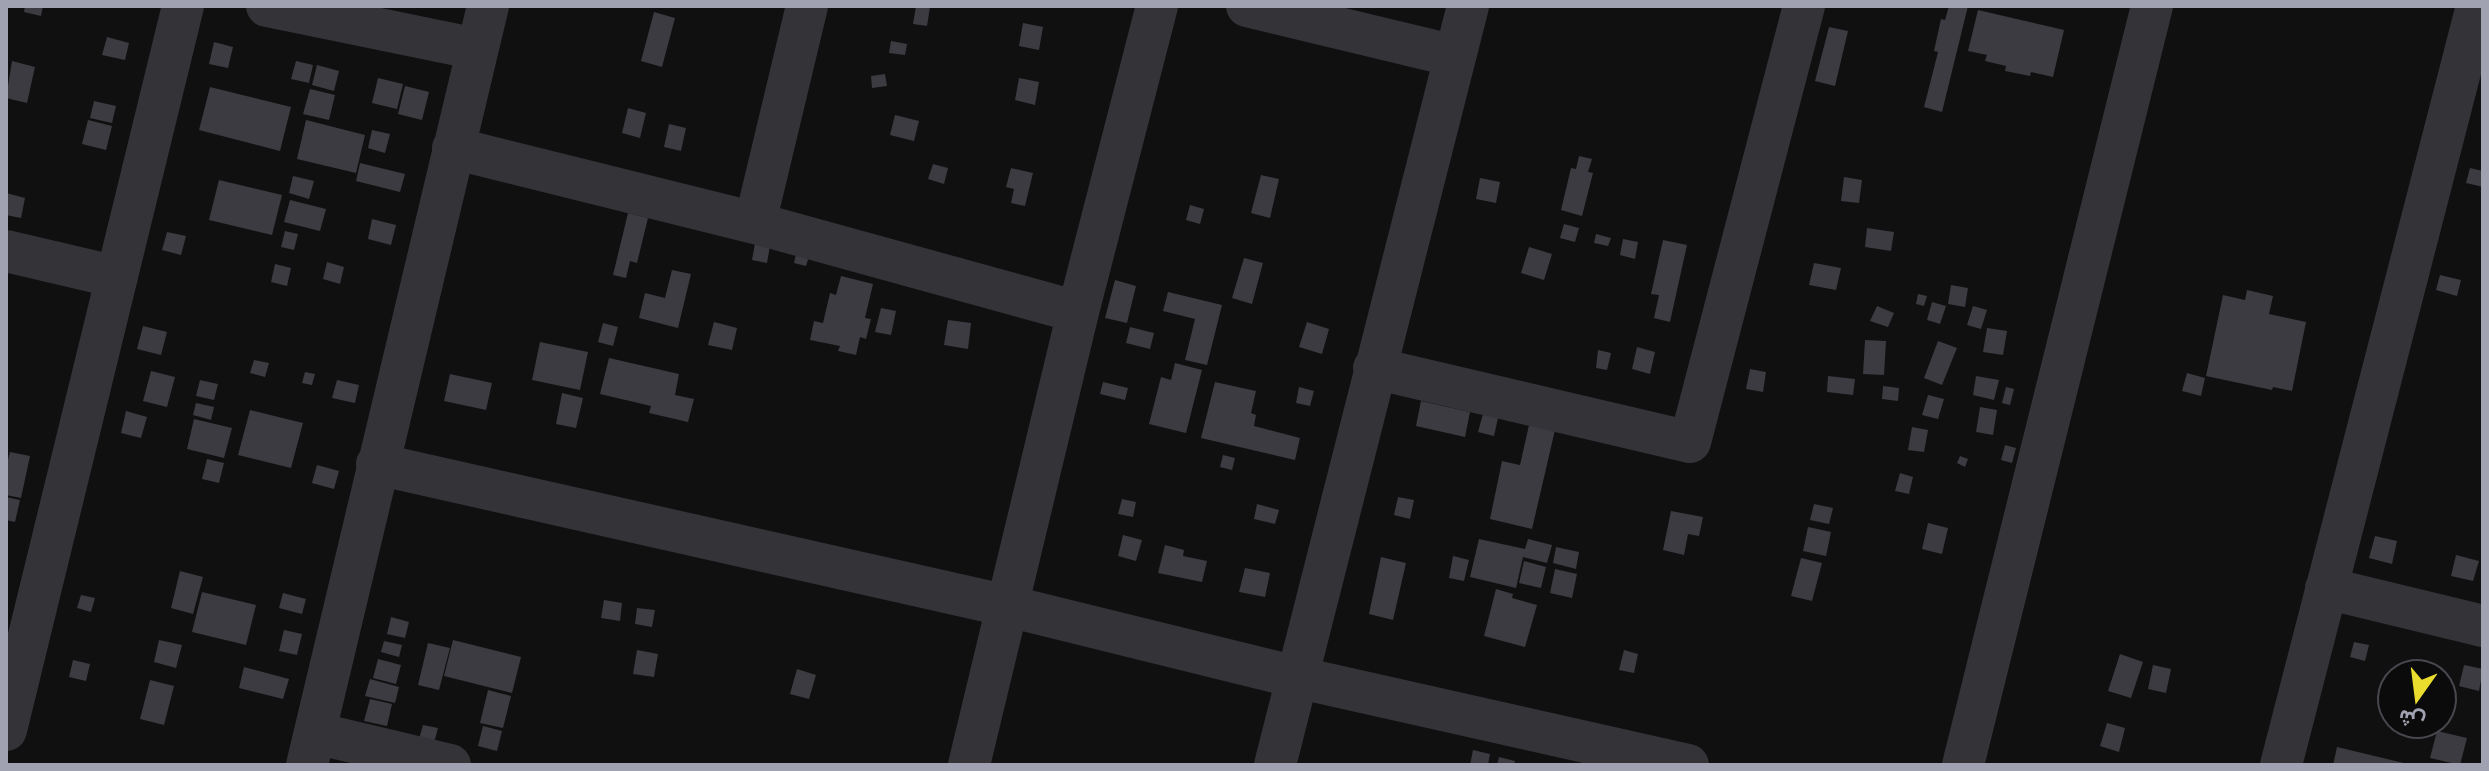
<!DOCTYPE html>
<html>
<head>
<meta charset="utf-8">
<style>
  body { margin:0 }
  #map { position:relative; width:2489px; height:771px; overflow:hidden; background:#101011; font-family:"Asap Condensed",Vazirmatn,sans-serif }
  canvas { display:block }
  .frame { position:absolute; inset:0; border:8px solid #a1a2b1; pointer-events:none }
  .north { position:absolute; left:2377px; top:659px; width:80px; height:80px; box-sizing:border-box; background:#0b0b0c; border:2px solid #47474e; border-radius:50%; rotate:194deg; font-size:22px; font-weight:700; line-height:32px; text-align:center; color:#a1a2b1 }
  .north::after { content:''; display:block; margin:auto; width:28px; height:36px; background:#ebdd2d; clip-path:polygon(50% 0,100% 100%,50% 72%,0 100%) }
</style>
</head>
<body>
<div id="map">
<canvas width="2489" height="771"></canvas>
<div class="frame"></div>
<div class="north">ش</div>
</div>
<script>
const context = document.querySelector('canvas').getContext('2d');
context.lineJoin = 'round';
function fillPath(path, color) { context.fillStyle = color; context.fill(path, 'evenodd'); }
const shape = rows => new Path2D(rows.map(r => 'M' + r).join(''));
function trace(path, color, width, dash) { context.strokeStyle = color; context.lineWidth = width; context.lineCap = dash ? 'butt' : 'round'; context.setLineDash(dash || []); context.stroke(path); }
fillPath(shape([
  [25,6,43,6,41,16,24,12],
  [916,6,930,7,927,26,913,24],
  [1949,6,1968,6,1942,112,1924,107,1938,52,1934,51,1941,19,1945,20],
  [1978,10,2064,30,2053,77,2031,72,2030,76,2005,71,2006,66,1985,61,1987,55,1968,51],
  [654,12,675,18,662,67,641,61],
  [1023,23,1043,27,1039,50,1019,46],
  [1829,27,1848,31,1835,86,1815,81],
  [107,37,129,43,125,60,102,55],
  [891,41,907,44,905,55,889,53],
  [214,42,233,47,228,68,209,64],
  [12,61,35,67,27,103,6,98],
  [296,61,313,65,309,83,291,79],
  [317,65,339,71,334,91,312,85],
  [885,74,887,86,872,88,871,76],
  [378,78,403,84,397,109,372,103],
  [1019,78,1039,82,1035,105,1015,100],
  [405,86,429,92,422,120,398,114],
  [210,87,291,107,280,151,199,130],
  [310,89,335,95,329,120,303,114],
  [94,101,116,106,112,123,90,118],
  [628,108,646,113,640,138,622,133],
  [895,115,919,121,914,141,890,135],
  [88,120,112,126,106,150,82,144],
  [306,120,365,135,356,173,297,159],
  [669,124,686,128,681,151,664,147],
  [372,130,390,134,385,153,368,148],
  [1579,156,1592,159,1588,172,1593,173,1582,216,1561,210,1571,168,1576,169],
  [360,163,405,174,400,192,356,181],
  [933,164,948,168,944,184,928,179],
  [1011,168,1033,173,1025,206,1011,203,1014,189,1006,187],
  [2470,168,2483,171,2483,187,2466,183],
  [1261,175,1279,179,1270,218,1251,213],
  [293,176,314,181,309,199,289,193],
  [1844,177,1862,180,1859,203,1841,201],
  [1480,178,1500,182,1496,203,1476,199],
  [219,180,282,195,272,235,209,220],
  [6,193,25,198,21,218,6,215],
  [290,200,326,209,320,231,284,222],
  [1190,205,1204,209,1200,224,1186,220],
  [628,213,648,218,637,263,630,261,626,278,613,275],
  [372,219,396,225,391,245,368,239],
  [1564,224,1579,228,1575,242,1560,238],
  [1867,228,1894,232,1891,251,1865,247],
  [285,231,298,234,294,250,281,247],
  [167,232,186,236,181,255,162,250],
  [1596,234,1611,238,1608,246,1594,243],
  [1623,239,1638,242,1635,259,1620,255],
  [1663,240,1687,245,1670,322,1654,318,1659,295,1651,294],
  [755,243,770,246,767,263,752,260],
  [1529,247,1552,254,1544,280,1521,273],
  [797,250,810,253,806,266,794,263],
  [1244,258,1263,263,1252,304,1232,298],
  [327,262,344,267,340,284,323,279],
  [1814,263,1841,268,1836,290,1809,285],
  [275,264,291,268,287,286,271,282],
  [672,270,691,274,678,328,639,318,645,293,665,298],
  [2440,275,2461,280,2457,296,2436,290],
  [841,276,873,284,865,318,871,319,866,339,860,337,856,355,838,351,840,346,810,340,814,321,823,323,830,293,836,295],
  [1115,280,1136,286,1127,323,1105,318],
  [1951,285,1968,288,1965,307,1948,304],
  [2247,290,2273,296,2269,314,2306,322,2292,391,2273,387,2272,390,2206,376,2223,295,2245,300],
  [1168,292,1222,305,1207,365,1185,360,1195,319,1163,311],
  [1918,294,1927,296,1924,306,1916,304],
  [1932,302,1946,306,1940,324,1927,320],
  [1877,306,1894,313,1888,327,1870,321],
  [1973,306,1987,310,1981,329,1967,325],
  [881,308,896,311,891,335,875,332],
  [948,320,971,323,968,349,944,345],
  [714,322,737,328,732,350,708,345],
  [1307,322,1329,329,1322,354,1299,347],
  [603,323,618,327,613,346,598,342],
  [143,326,167,332,161,355,137,349],
  [1130,327,1154,333,1150,349,1126,343],
  [1987,328,2007,331,2003,355,1983,352],
  [1865,340,1886,341,1884,375,1863,374],
  [1938,341,1957,348,1942,385,1924,378],
  [540,342,588,352,580,390,532,380],
  [1637,347,1655,352,1650,374,1632,369],
  [1598,350,1611,353,1607,370,1596,368],
  [609,358,679,374,675,395,694,399,688,422,649,413,651,406,600,394],
  [254,360,269,363,265,377,250,373],
  [1175,363,1202,370,1186,433,1149,424,1161,377,1171,380],
  [1750,369,1766,372,1763,392,1746,389],
  [151,371,175,377,167,407,143,401],
  [305,372,315,374,312,385,302,383],
  [2187,373,2205,378,2201,396,2182,391],
  [450,374,492,383,486,410,444,401],
  [1828,376,1855,379,1853,395,1827,392],
  [1976,376,1999,380,1994,400,1973,395],
  [200,380,218,384,214,400,196,396],
  [337,380,359,385,355,403,332,398],
  [1103,382,1128,388,1125,400,1100,394],
  [1215,382,1256,391,1251,413,1256,415,1254,426,1300,438,1295,460,1201,438],
  [1883,386,1899,388,1898,401,1882,399],
  [1299,387,1314,391,1310,406,1296,403],
  [2006,387,2014,389,2010,405,2002,403],
  [562,393,583,398,576,428,556,424],
  [1928,395,1944,399,1938,419,1922,415],
  [1421,401,1470,412,1465,437,1416,426],
  [196,403,214,407,211,420,193,415],
  [1980,407,1997,410,1993,435,1976,432],
  [250,410,303,423,291,468,238,455],
  [126,411,147,417,141,438,121,433],
  [1483,414,1498,418,1494,436,1478,432],
  [194,419,232,428,224,458,187,449],
  [1529,425,1555,430,1532,529,1490,519,1502,461,1520,465],
  [1912,427,1928,430,1924,452,1908,450],
  [2005,445,2016,448,2012,463,2001,460],
  [10,452,30,456,21,498,6,495,6,467],
  [1223,455,1235,458,1232,470,1220,467],
  [1960,456,1968,459,1965,467,1957,463],
  [207,459,224,463,219,483,202,479],
  [317,465,339,471,334,489,312,483],
  [1900,473,1913,477,1909,494,1895,491],
  [6,497,20,500,15,522,6,520],
  [1398,497,1414,500,1410,519,1394,515],
  [1122,499,1136,502,1133,517,1118,514],
  [1257,504,1279,510,1275,524,1254,519],
  [1814,504,1833,508,1829,524,1810,520],
  [1671,511,1703,517,1699,536,1688,534,1684,555,1663,550],
  [1928,523,1948,528,1942,554,1922,549],
  [1808,527,1831,532,1826,556,1803,551],
  [1123,535,1142,540,1136,561,1118,556],
  [2375,536,2397,541,2392,564,2369,558],
  [1479,539,1525,549,1528,539,1552,545,1547,563,1523,557,1516,588,1470,577],
  [1165,545,1184,550,1183,556,1207,561,1202,582,1158,573],
  [1556,547,1579,552,1576,569,1553,563],
  [2456,555,2479,561,2473,581,2451,576],
  [1453,556,1469,560,1464,581,1449,578],
  [1381,557,1406,563,1393,620,1369,614],
  [1801,558,1822,563,1812,601,1791,596],
  [1524,561,1546,567,1541,588,1519,583],
  [1245,568,1270,573,1265,597,1239,592],
  [1555,569,1577,574,1572,598,1550,593],
  [180,571,203,577,193,614,171,608],
  [1496,589,1513,594,1512,598,1537,605,1525,647,1484,636],
  [202,592,256,605,246,645,192,632],
  [283,593,306,599,302,614,279,608],
  [81,595,95,598,91,612,77,608],
  [604,600,622,603,620,621,601,618],
  [637,608,655,610,652,627,635,624],
  [391,617,409,622,405,638,387,634],
  [284,630,302,634,297,655,279,651],
  [159,640,182,645,176,668,154,662],
  [453,640,521,657,512,693,444,676],
  [384,641,402,645,399,657,381,652],
  [2354,642,2369,645,2365,661,2350,657],
  [428,643,450,648,439,690,418,685],
  [637,650,658,654,654,677,633,674],
  [1624,650,1638,654,1634,673,1619,670],
  [2120,654,2143,662,2131,698,2108,691],
  [378,659,401,665,396,684,373,678],
  [73,660,90,664,86,681,69,677],
  [2153,665,2171,669,2166,693,2148,689],
  [2464,665,2483,669,2479,691,2459,686],
  [244,667,289,679,283,699,239,688],
  [797,669,816,675,809,699,790,694],
  [370,679,399,687,395,703,365,696],
  [150,680,174,686,164,725,140,719],
  [488,690,511,696,503,728,480,723],
  [370,699,392,704,387,726,364,721],
  [2107,723,2125,728,2119,752,2100,746],
  [423,725,438,728,434,743,419,739],
  [483,726,502,731,497,751,478,746],
  [2437,731,2467,738,2460,765,2430,758],
  [2337,747,2408,764,2408,765,2333,765],
  [1473,750,1490,754,1488,765,1470,765],
  [1499,757,1515,761,1514,765,1497,765]
]), '#3b3b41');
trace(shape([
  [267,6,477,49],
  [1247,6,1455,56],
  [453,148,755,223,1078,312],
  [755,223,807,6],
  [6,251,117,277],
  [1374,368,1690,442,1804,6],
  [377,464,1008,606,1296,677,1688,765],
  [2326,588,2483,626],
  [6,730,183,6],
  [315,733,450,765],
  [307,765,488,6],
  [969,765,1078,312,1157,6],
  [1275,765,1468,6],
  [1963,765,2152,6],
  [2281,765,2477,6]
]), '#333338', 42);
</script>
</body>
</html>
